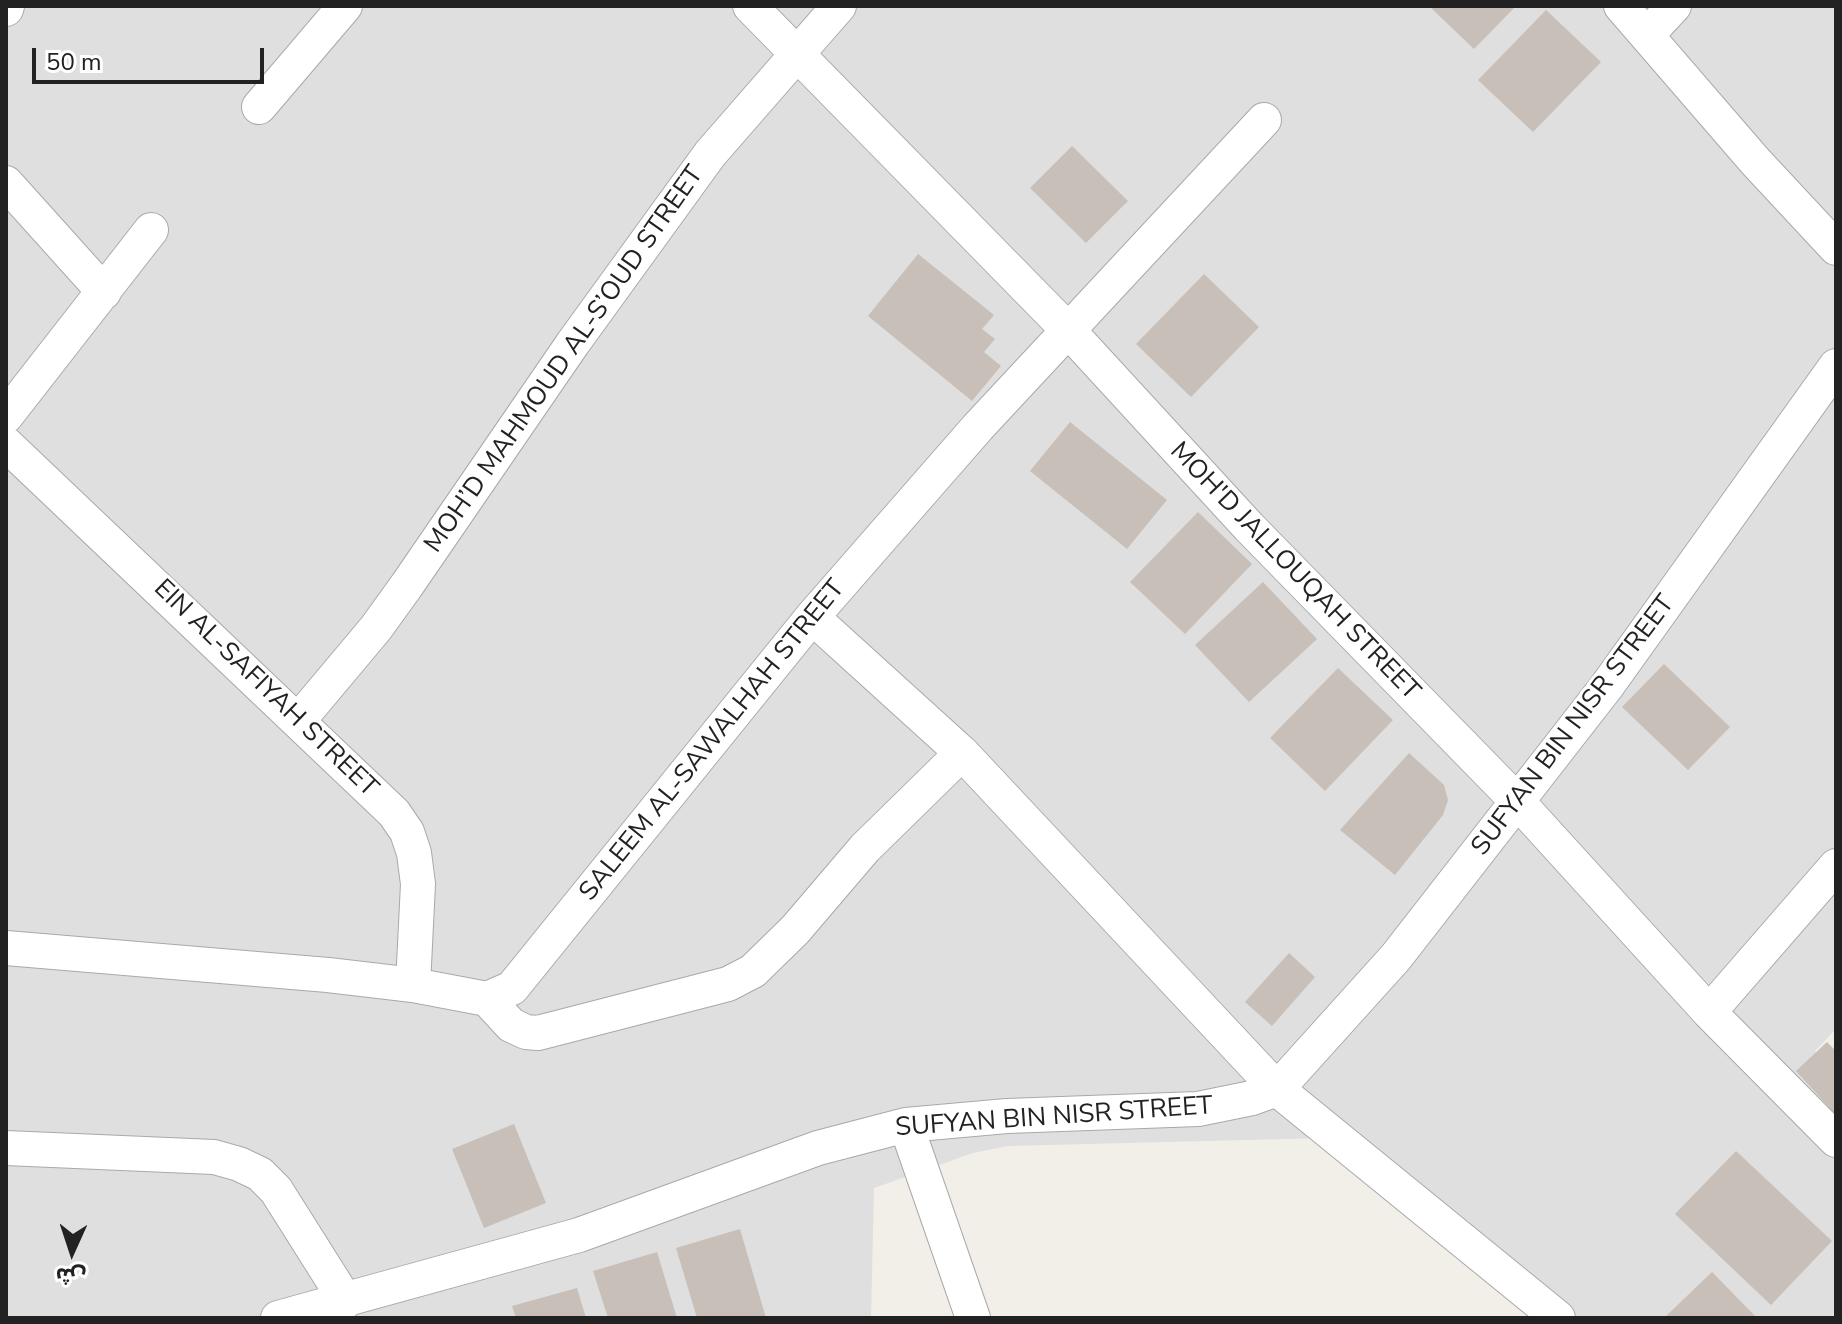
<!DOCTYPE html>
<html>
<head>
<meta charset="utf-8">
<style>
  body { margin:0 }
  #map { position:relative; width:1842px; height:1324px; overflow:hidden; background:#f2efe9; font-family:"Nunito Sans","Noto Sans Arabic",sans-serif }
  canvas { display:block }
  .frame { position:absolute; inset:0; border:8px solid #222; pointer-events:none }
  .north { position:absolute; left:32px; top:1212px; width:80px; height:80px; -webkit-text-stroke:6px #fff; paint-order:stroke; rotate:183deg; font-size:22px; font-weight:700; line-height:32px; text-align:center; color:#222 }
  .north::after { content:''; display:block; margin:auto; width:28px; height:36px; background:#222; clip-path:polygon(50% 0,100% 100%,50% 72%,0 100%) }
  .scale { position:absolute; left:32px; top:48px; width:232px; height:36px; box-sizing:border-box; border:4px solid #222; border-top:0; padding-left:10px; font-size:24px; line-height:28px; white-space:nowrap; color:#222; -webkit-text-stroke:6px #fff; paint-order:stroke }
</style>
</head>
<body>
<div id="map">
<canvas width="1842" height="1324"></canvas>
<div class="frame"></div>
<div class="north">ش</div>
<div class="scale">50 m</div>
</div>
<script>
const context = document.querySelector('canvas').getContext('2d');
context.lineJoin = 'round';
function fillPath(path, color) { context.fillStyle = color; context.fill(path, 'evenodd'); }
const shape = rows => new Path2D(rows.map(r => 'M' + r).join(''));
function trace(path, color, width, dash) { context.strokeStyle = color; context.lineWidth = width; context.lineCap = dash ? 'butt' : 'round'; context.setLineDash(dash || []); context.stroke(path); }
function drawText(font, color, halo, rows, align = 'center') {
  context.font = font + ' "Nunito Sans",sans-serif'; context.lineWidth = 6; context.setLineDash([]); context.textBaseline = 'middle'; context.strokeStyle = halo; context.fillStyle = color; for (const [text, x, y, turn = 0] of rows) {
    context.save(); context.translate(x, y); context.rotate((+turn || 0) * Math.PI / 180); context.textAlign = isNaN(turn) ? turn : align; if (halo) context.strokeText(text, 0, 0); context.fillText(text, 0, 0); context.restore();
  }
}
fillPath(shape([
  [6,6,1836,6,1836,1029,1815,1051,1836,1082,1836,1314,1830,1318,1536,1318,1326,1138,1008,1146,973,1153,874,1188,871,1318,6,1318]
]), '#e0dfdf');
fillPath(shape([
  [1429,6,1516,6,1474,49],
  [1546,10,1601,62,1533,132,1478,80],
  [1072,146,1128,201,1086,243,1030,188],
  [918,254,994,315,982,329,995,339,984,352,1001,366,972,401,868,316],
  [1204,274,1259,327,1191,397,1136,344],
  [1070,422,1167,500,1127,549,1030,471],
  [1198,512,1252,564,1185,634,1130,582],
  [1263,582,1317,639,1249,702,1195,645],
  [1664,664,1730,727,1688,770,1622,707],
  [1338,668,1393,720,1325,791,1270,738],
  [1409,753,1444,785,1448,800,1443,815,1395,875,1340,830],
  [1289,953,1315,977,1272,1026,1245,1002],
  [1827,1042,1836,1051,1836,1115,1796,1071],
  [514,1124,546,1203,484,1228,452,1149],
  [1736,1151,1832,1241,1771,1305,1675,1214],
  [740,1229,766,1318,697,1318,676,1248],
  [657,1252,677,1318,608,1318,593,1271],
  [1712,1272,1757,1318,1664,1318],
  [577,1288,586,1318,516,1318,512,1306]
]), '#c7bfb8');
const minor = shape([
  [750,6,1067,329,1249,527,1517,801,1709,1012,1836,1140],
  [1621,6,1755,161,1836,248],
  [6,9,7,6],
  [1647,35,1674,6],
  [259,107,345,6],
  [6,183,104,292],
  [6,416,151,230],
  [6,444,394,813,407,832,414,853,418,884,413,985],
  [812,617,962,753,1277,1089,1558,1318],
  [298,721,376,628,407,585,573,343,710,154,839,6],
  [6,948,328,975,413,985,487,999,512,988,812,617,978,427,1264,120],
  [487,999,511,1025,526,1032,538,1033,728,984,753,971,795,930,865,848,962,753],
  [1709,1012,1836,866],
  [906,1125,973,1318],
  [6,1148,214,1157,239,1164,260,1174,276,1190,346,1301],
  [278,1318,579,1235,818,1148,906,1125,1007,1116,1198,1109,1252,1098,1277,1089,1396,957,1607,686,1836,366]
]);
trace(minor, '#a9a9a9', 36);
trace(minor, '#fff', 34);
drawText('26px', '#222', '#fff', [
  ["MOH’D MAHMOUD AL-S’OUD STREET",565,360,-55],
  ["MOH'D JALLOUQAH STREET",1294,572,46],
  ["EIN AL-SAFIYAH STREET",265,689,44],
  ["SUFYAN BIN NISR STREET",1574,726,-53],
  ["SALEEM AL-SAWALHAH STREET",713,741,-51],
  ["SUFYAN BIN NISR STREET",1054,1118,-4]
]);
</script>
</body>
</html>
